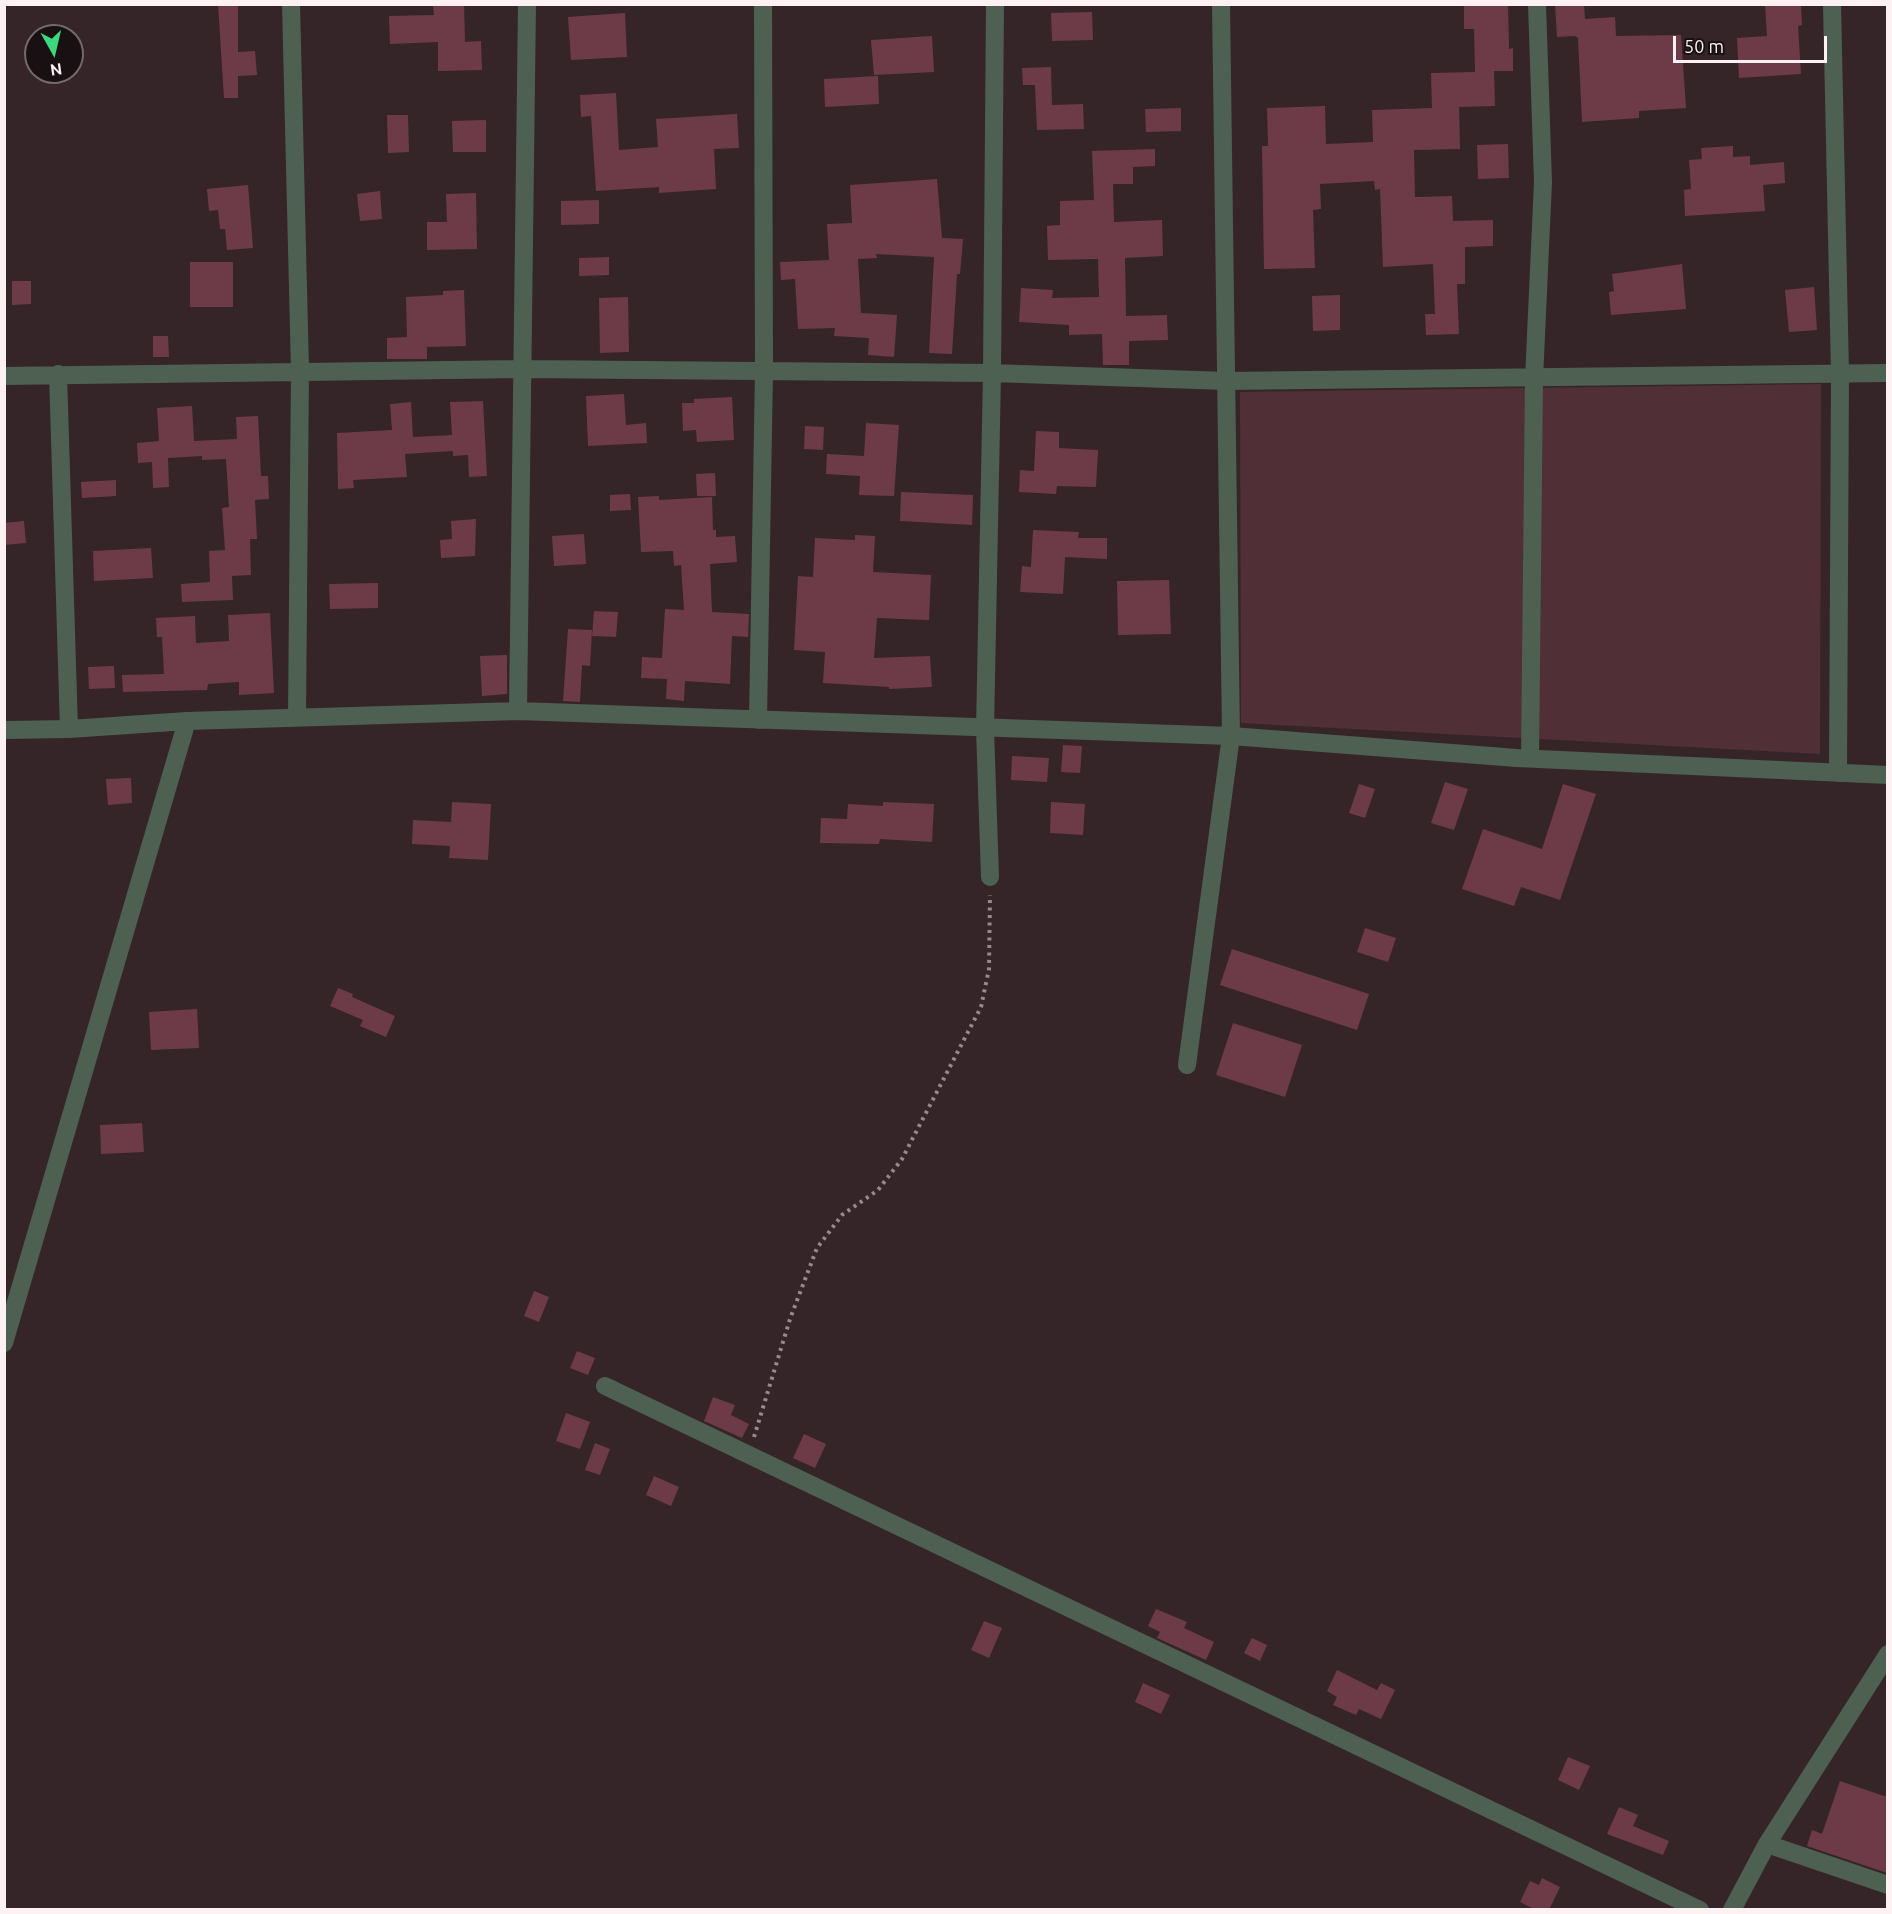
<!DOCTYPE html>
<html>
<head>
<meta charset="utf-8">
<style>
  body { margin:0 }
  #map { position:relative; width:1892px; height:1914px; overflow:hidden; background:#352528; font-family:Ubuntu,sans-serif }
  canvas { display:block }
  .frame { position:absolute; inset:0; border:6px solid #fdf1f3; pointer-events:none }
  .north { position:absolute; left:24px; top:24px; width:60px; height:60px; box-sizing:border-box; background:#181012; border:2px solid #746a6c; border-radius:50%; rotate:172deg; font-size:16px; font-weight:700; line-height:24px; text-align:center; color:#fdf1f3 }
  .north::after { content:''; display:block; margin:auto; width:21px; height:27px; background:#3dd77d; clip-path:polygon(50% 0,100% 100%,50% 72%,0 100%) }
  .scale { position:absolute; left:1673px; top:36px; width:154px; height:27px; box-sizing:border-box; border:3px solid #fdf1f3; border-top:0; padding-left:8px; font-size:18px; line-height:21px; white-space:nowrap; color:#fdf1f3; -webkit-text-stroke:4px #181012; paint-order:stroke }
</style>
</head>
<body>
<div id="map">
<canvas width="1892" height="1914"></canvas>
<div class="frame"></div>
<div class="north">N</div>
<div class="scale">50 m</div>
</div>
<script>
const context = document.querySelector('canvas').getContext('2d');
context.lineJoin = 'round';
function fillPath(path, color) { context.fillStyle = color; context.fill(path, 'evenodd'); }
const shape = rows => new Path2D(rows.map(r => 'M' + r).join(''));
function trace(path, color, width, dash) { context.strokeStyle = color; context.lineWidth = width; context.lineCap = dash ? 'butt' : 'round'; context.setLineDash(dash || []); context.stroke(path); }
fillPath(shape([
  [1821,384,1820,754,1241,723,1240,392]
]), '#512f36');
fillPath(shape([
  [218,4,238,4,238,52,255,51,257,75,238,76,238,98,224,98],
  [433,4,464,4,465,42,481,41,482,70,438,71,438,42,390,44,389,16,434,15],
  [1464,4,1508,4,1509,49,1513,48,1513,71,1494,71,1495,106,1459,107,1460,149,1414,150,1415,197,1452,196,1453,221,1493,220,1493,246,1465,247,1465,284,1457,284,1459,334,1426,335,1425,314,1435,314,1433,264,1383,267,1380,189,1375,190,1374,181,1320,184,1321,209,1313,210,1315,268,1264,269,1262,146,1268,146,1267,108,1325,106,1326,144,1373,142,1372,110,1432,108,1431,73,1475,72,1474,29,1464,29],
  [1555,4,1584,4,1585,19,1615,17,1616,36,1681,35,1686,108,1639,111,1639,118,1582,122,1578,38,1575,36,1557,37],
  [1765,4,1801,4,1802,25,1798,26,1801,74,1739,78,1737,38,1767,36],
  [1092,12,1093,40,1052,41,1051,13],
  [625,13,627,57,571,60,568,17],
  [932,36,934,72,874,75,871,40],
  [1051,67,1052,105,1083,104,1084,129,1037,130,1035,85,1023,85,1022,68],
  [878,76,879,104,825,107,824,79],
  [616,93,619,150,658,147,656,119,737,114,739,148,714,149,716,189,659,193,659,187,596,191,591,116,581,117,580,95],
  [1181,108,1181,131,1146,132,1145,109],
  [387,115,408,115,409,152,388,153],
  [486,120,486,152,453,152,452,121],
  [1508,144,1509,178,1478,179,1477,145],
  [1733,146,1733,157,1750,156,1750,165,1784,162,1785,183,1763,185,1765,211,1685,216,1684,190,1691,189,1689,160,1702,159,1701,148],
  [1155,149,1155,166,1133,167,1133,184,1113,184,1114,222,1162,220,1163,256,1125,258,1126,316,1167,315,1168,340,1129,341,1129,365,1103,365,1102,334,1069,335,1069,325,1019,322,1021,288,1053,290,1052,298,1099,297,1098,259,1048,260,1047,226,1060,225,1060,201,1094,200,1092,151],
  [937,179,942,238,963,239,960,274,957,274,952,354,929,353,934,257,876,254,877,258,858,259,861,313,897,315,894,357,868,355,869,338,834,336,835,328,798,329,795,279,781,280,780,262,829,260,827,224,852,223,850,185],
  [248,185,253,248,227,250,225,229,220,229,218,210,209,211,207,189],
  [380,191,382,219,360,221,357,194],
  [476,193,477,249,427,250,427,222,447,222,446,194],
  [599,200,599,224,561,225,561,201],
  [609,257,609,275,579,276,579,258],
  [190,262,233,262,233,307,190,307],
  [1682,264,1686,309,1611,315,1609,292,1614,291,1612,274],
  [12,281,31,281,31,304,12,305],
  [1814,287,1817,330,1789,332,1785,290],
  [464,290,466,346,427,347,427,359,387,359,387,338,407,337,406,297,443,295,443,291],
  [1340,295,1340,330,1313,331,1312,296],
  [628,297,629,352,600,353,599,298],
  [153,336,168,336,169,357,153,357],
  [624,394,626,425,646,423,647,443,588,446,586,396],
  [732,397,734,440,697,442,696,430,683,431,682,403,694,403,694,399],
  [483,401,487,476,469,477,468,455,453,456,453,451,405,454,407,477,353,480,354,488,338,489,337,433,392,430,390,404,411,402,413,437,452,435,450,402],
  [192,406,194,441,237,439,236,417,258,416,261,476,268,476,269,499,255,500,257,539,250,539,251,575,232,576,233,600,182,602,181,584,210,582,209,551,225,550,222,508,229,507,226,459,202,460,202,456,168,458,169,487,153,488,152,462,138,463,137,443,159,441,157,408],
  [866,423,899,425,894,496,859,495,860,476,826,474,827,454,864,456],
  [805,426,824,427,823,450,804,449],
  [1036,431,1059,432,1059,448,1098,450,1096,487,1057,486,1056,494,1019,492,1020,470,1034,471],
  [715,473,716,496,697,496,696,474],
  [116,480,116,496,82,498,81,482],
  [901,492,973,495,972,525,900,521],
  [630,494,631,510,610,511,610,495],
  [659,496,659,500,712,497,713,530,716,530,716,537,735,536,737,562,710,564,712,612,749,614,748,637,732,636,730,684,685,681,684,701,666,699,667,679,641,678,642,657,662,658,665,609,684,610,681,565,674,566,673,551,641,552,638,497],
  [476,519,475,556,441,558,440,540,452,539,451,521],
  [24,521,26,543,4,545,4,523],
  [1033,530,1079,532,1078,538,1107,538,1107,559,1065,557,1063,594,1020,592,1022,566,1031,567],
  [584,534,586,564,554,566,552,536],
  [855,535,875,536,873,572,931,575,929,620,877,618,874,658,930,656,932,687,889,689,889,687,823,683,825,652,794,650,798,576,813,577,815,538,855,540],
  [151,548,153,578,94,581,93,551],
  [1169,580,1171,634,1118,635,1117,581],
  [378,583,378,608,330,609,329,584],
  [594,611,618,612,616,637,592,636],
  [270,613,274,693,239,695,239,682,208,684,207,690,123,692,122,675,164,674,162,637,157,637,156,618,195,616,196,643,229,641,228,615],
  [568,629,592,630,590,666,582,665,580,702,563,701],
  [507,655,507,694,482,696,480,656],
  [114,666,115,688,89,689,88,667],
  [1063,745,1082,746,1080,773,1061,772],
  [1012,756,1049,758,1047,782,1011,780],
  [131,778,132,803,108,805,106,779],
  [1445,782,1468,789,1454,830,1431,823],
  [1359,784,1375,789,1365,818,1349,813],
  [1563,784,1596,794,1560,900,1521,887,1514,906,1462,889,1483,829,1542,849],
  [452,802,491,804,488,860,449,858,450,846,412,844,413,820,451,822],
  [883,802,934,804,932,842,880,839,879,844,820,843,821,818,847,819,848,804,883,806],
  [1051,802,1085,804,1083,835,1050,833],
  [1365,928,1396,938,1388,962,1357,952],
  [1232,949,1369,994,1357,1030,1220,985],
  [338,988,353,994,352,997,395,1016,386,1037,360,1026,363,1020,330,1006],
  [197,1009,199,1048,151,1050,149,1012],
  [1233,1023,1302,1045,1285,1097,1216,1075],
  [142,1123,144,1152,101,1154,100,1125],
  [534,1291,549,1297,539,1322,524,1316],
  [577,1351,595,1358,588,1375,570,1368],
  [713,1397,735,1405,731,1415,749,1424,742,1438,704,1421],
  [566,1413,590,1422,580,1449,556,1441],
  [804,1434,826,1444,815,1468,793,1458],
  [595,1443,610,1449,600,1475,585,1470],
  [654,1476,679,1487,671,1506,646,1495],
  [1156,1609,1187,1622,1184,1628,1214,1642,1206,1660,1157,1638,1160,1632,1148,1626],
  [984,1621,1002,1628,989,1658,971,1650],
  [1252,1638,1267,1645,1260,1661,1244,1653],
  [1337,1670,1377,1690,1381,1683,1395,1690,1381,1719,1359,1709,1356,1715,1333,1705,1337,1697,1327,1691],
  [1143,1683,1170,1695,1161,1714,1135,1702],
  [1568,1757,1590,1766,1579,1790,1558,1780],
  [1840,1781,1887,1797,1887,1873,1807,1846,1812,1830,1822,1834],
  [1619,1807,1638,1815,1633,1826,1669,1841,1663,1855,1607,1834],
  [1542,1878,1560,1887,1549,1910,1536,1910,1520,1902,1530,1881,1539,1885]
]), '#6d3b47');
trace(shape([
  [754,1437,790,1319,817,1248,842,1215,878,1190,902,1159,981,1007,989,969,990,895]
]), '#97898c', 4, [3, 4.5]);
trace(shape([
  [291,4,300,370,297,717],
  [1832,4,1840,373,1838,773],
  [58,374,69,729],
  [4,376,523,369,992,373,1226,381,1888,373],
  [518,711,527,4],
  [758,720,764,371,763,4],
  [4,730,69,729,187,721,518,711,1231,736,1517,758,1888,775],
  [1530,758,1534,379,1543,182,1537,4],
  [990,877,985,729,992,373,995,4],
  [1187,1065,1231,736,1221,4],
  [4,1343,187,721],
  [605,1386,1700,1910],
  [1767,1844,1888,1885],
  [1732,1910,1767,1844,1888,1654]
]), '#4e6052', 18);
</script>
</body>
</html>
